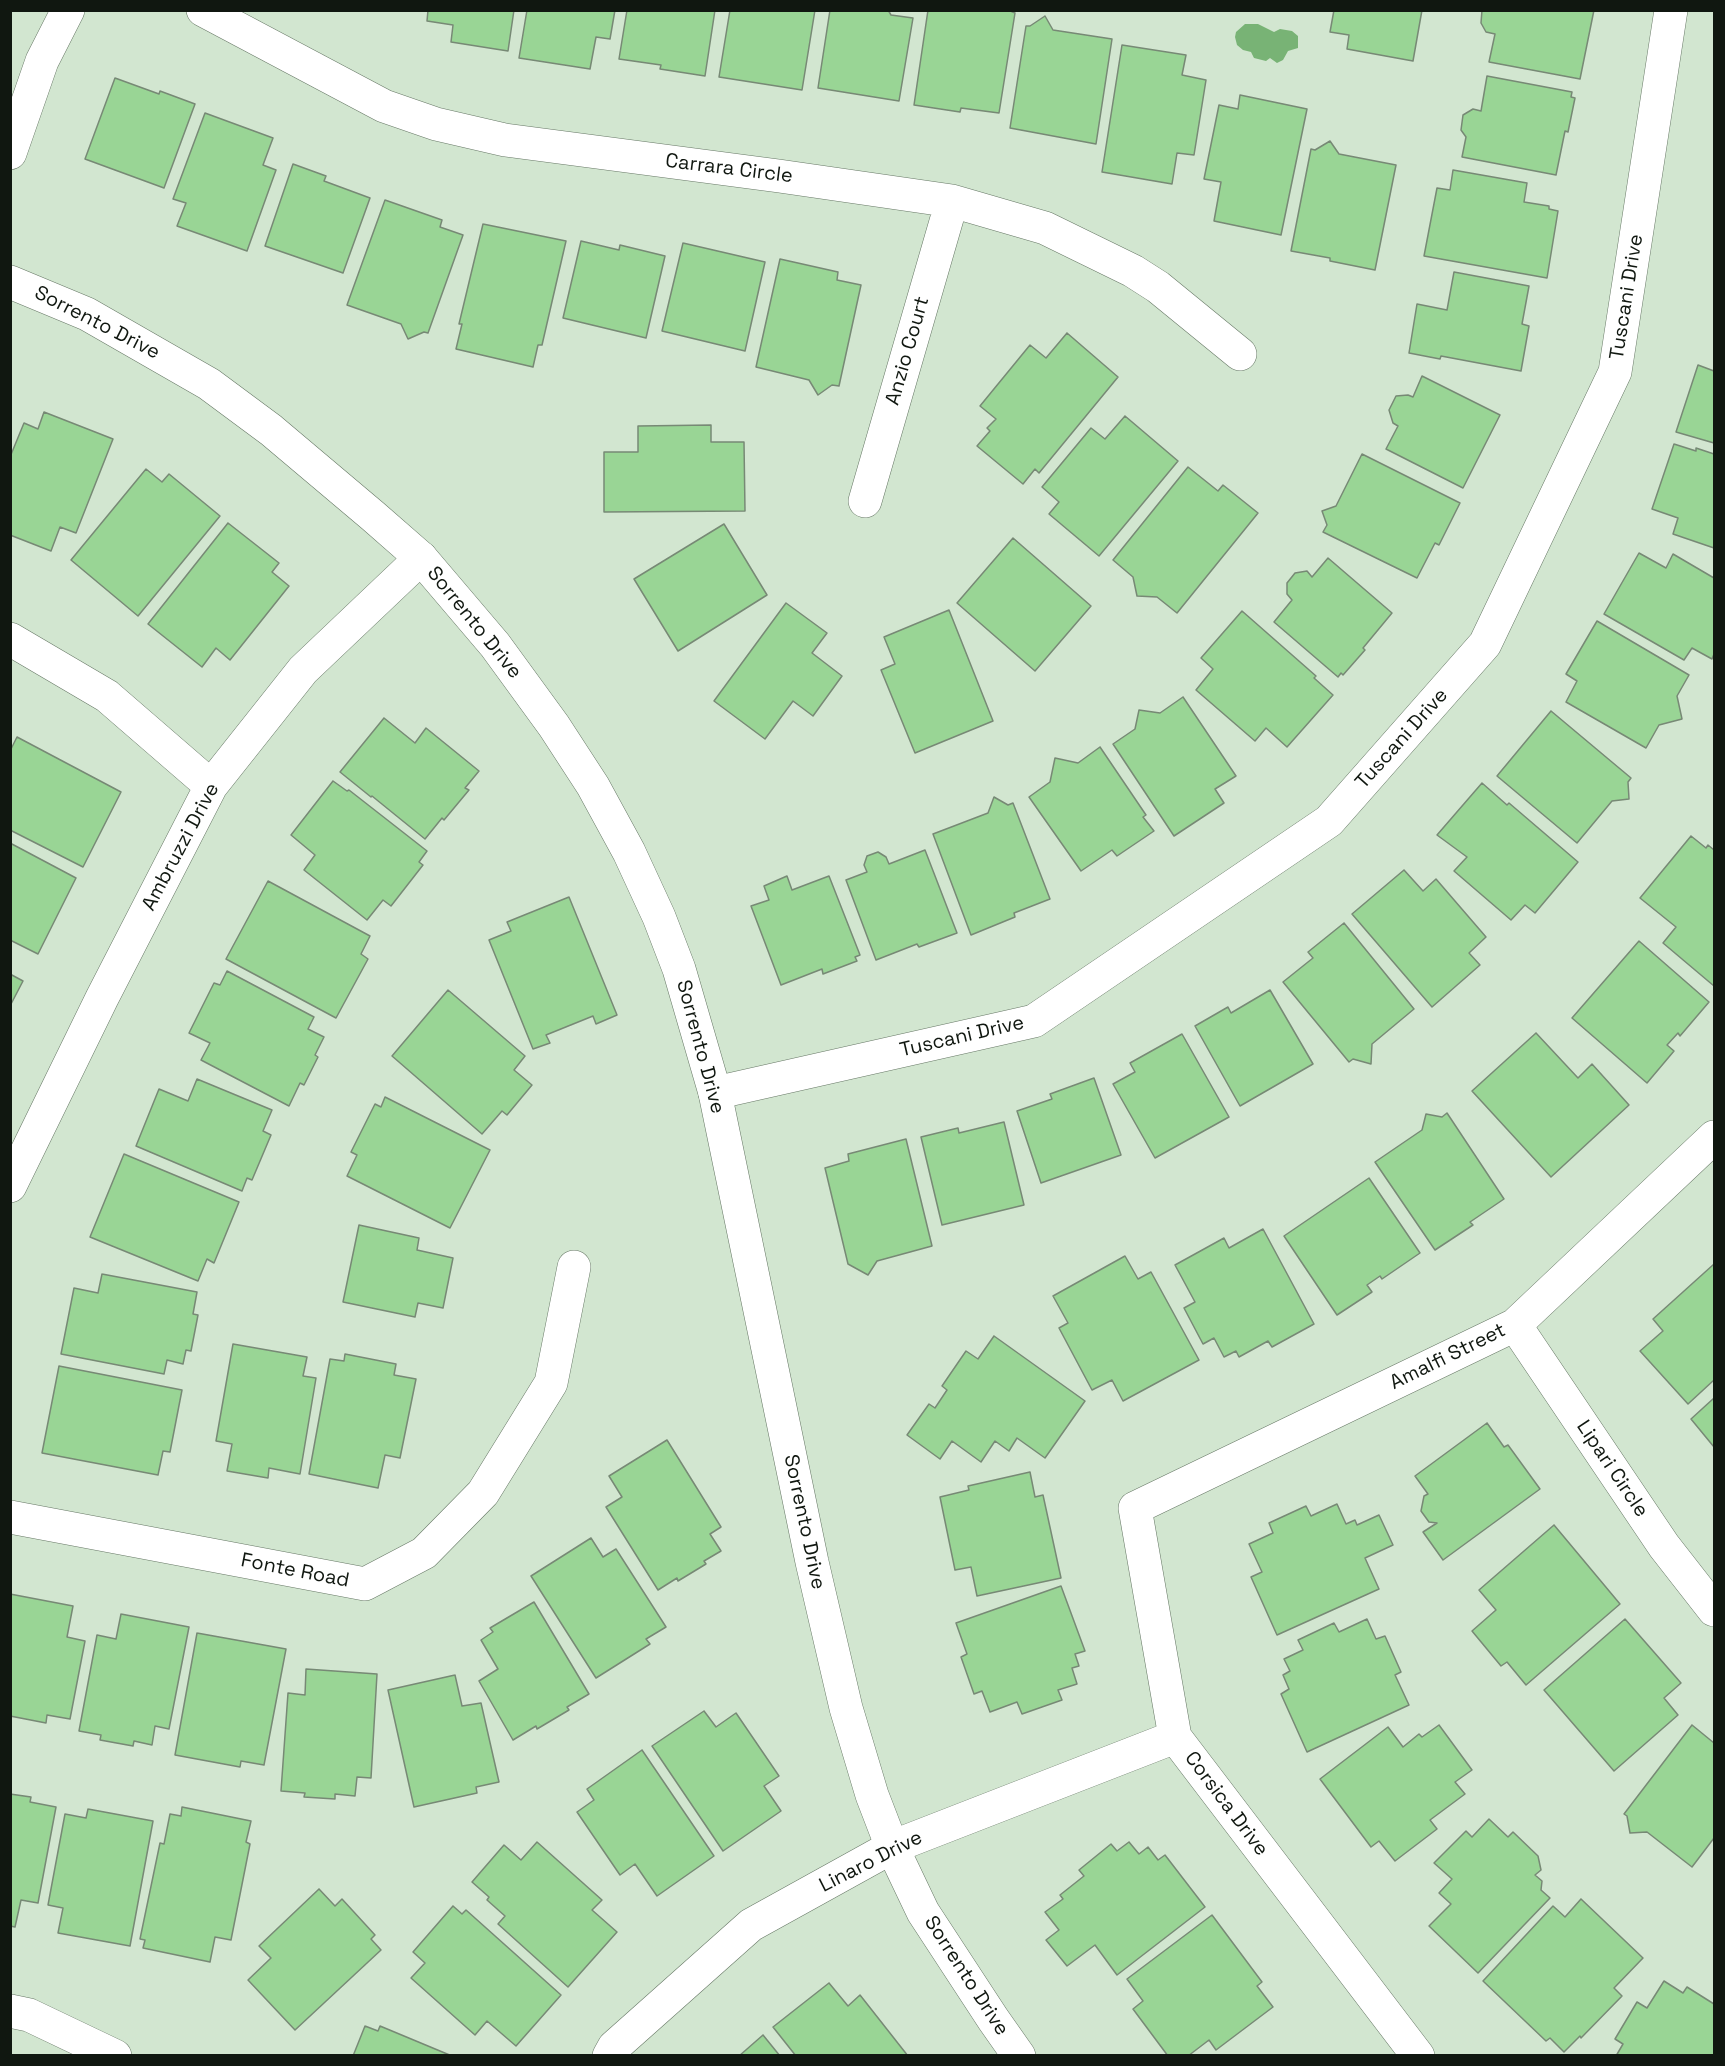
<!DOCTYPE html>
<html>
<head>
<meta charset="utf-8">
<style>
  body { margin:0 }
  #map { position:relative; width:1725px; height:2066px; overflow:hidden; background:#d2e6d0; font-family:"Space Grotesk",sans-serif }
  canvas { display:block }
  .frame { position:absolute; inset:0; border:12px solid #101710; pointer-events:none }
</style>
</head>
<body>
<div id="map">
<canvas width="1725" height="2066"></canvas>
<div class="frame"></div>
</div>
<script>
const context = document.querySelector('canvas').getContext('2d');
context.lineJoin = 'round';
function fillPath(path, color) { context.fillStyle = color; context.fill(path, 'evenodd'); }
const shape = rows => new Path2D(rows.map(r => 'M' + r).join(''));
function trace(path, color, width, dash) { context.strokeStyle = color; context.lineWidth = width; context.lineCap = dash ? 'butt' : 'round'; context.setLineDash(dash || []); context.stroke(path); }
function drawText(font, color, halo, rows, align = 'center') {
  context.font = font + ' "Space Grotesk",sans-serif'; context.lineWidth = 4.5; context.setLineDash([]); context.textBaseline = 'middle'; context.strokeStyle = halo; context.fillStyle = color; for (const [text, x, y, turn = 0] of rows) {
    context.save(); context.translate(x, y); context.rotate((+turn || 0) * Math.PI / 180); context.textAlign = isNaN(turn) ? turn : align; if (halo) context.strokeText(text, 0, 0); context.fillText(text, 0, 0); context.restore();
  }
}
fillPath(shape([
  [1245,24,1258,24,1274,32,1280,29,1292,31,1298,36,1298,48,1288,51,1283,60,1277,63,1270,58,1266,61,1254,58,1251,52,1243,50,1237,45,1235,37,1236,32]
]), '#78b375');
const building = shape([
  [428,10,514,10,508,51,451,42,453,25,427,21,428,10],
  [527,10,615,10,610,39,596,37,590,69,519,58,527,10],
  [627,10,715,10,705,76,660,69,661,65,619,59,627,10],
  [730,10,815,10,802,90,719,77,730,10],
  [830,10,888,10,891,15,913,18,899,101,818,88,830,10],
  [928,10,1008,10,1015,13,999,113,961,108,960,112,914,105,928,10],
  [1334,10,1422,10,1413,61,1347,49,1349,35,1330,32,1334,10],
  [1482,10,1594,10,1580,79,1489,62,1495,34,1486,32,1481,23,1482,10],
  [1045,16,1053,30,1112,39,1096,144,1010,128,1026,26,1030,26,1045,16],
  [1122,45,1186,55,1182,75,1206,80,1194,155,1177,153,1172,184,1102,172,1122,45],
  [1487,76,1572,92,1571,97,1575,98,1568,132,1565,131,1556,175,1462,157,1466,137,1461,130,1463,115,1473,109,1481,111,1487,76],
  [115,78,159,94,160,91,195,104,164,188,85,159,115,78],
  [1240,95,1307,109,1281,235,1214,221,1221,182,1204,179,1219,105,1238,109,1240,95],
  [205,113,273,138,263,165,276,170,247,251,177,226,186,203,173,199,205,113],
  [1330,141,1339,154,1396,165,1375,270,1330,261,1330,258,1291,251,1311,149,1315,150,1330,141],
  [293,164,326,176,324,181,370,198,343,273,265,246,293,164],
  [1453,170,1527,183,1524,202,1549,206,1549,209,1558,211,1547,278,1424,256,1437,188,1450,190,1453,170],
  [385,200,442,220,440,227,463,235,428,333,424,332,408,339,401,324,347,305,385,200],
  [483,224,566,241,542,345,538,345,533,367,456,349,462,324,459,324,483,224],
  [581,241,619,250,620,245,665,256,646,338,563,318,581,241],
  [683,243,765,262,745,351,662,331,683,243],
  [780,259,838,272,837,280,861,285,839,386,832,385,818,395,809,380,756,367,780,259],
  [1454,272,1529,286,1522,324,1529,326,1521,371,1441,356,1440,359,1409,353,1417,304,1447,310,1454,272],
  [1067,333,1118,377,1039,473,1035,469,1023,484,977,446,990,431,987,428,996,419,980,406,1030,345,1046,358,1067,333],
  [1698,365,1714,371,1714,443,1676,432,1698,365],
  [1422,376,1500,415,1463,488,1386,449,1398,426,1393,423,1389,410,1396,396,1408,395,1413,397,1422,376],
  [44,412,113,439,76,533,60,527,51,551,10,535,10,457,24,423,38,429,44,412],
  [1125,416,1178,461,1099,556,1049,514,1059,502,1042,487,1091,428,1105,439,1125,416],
  [711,425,711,442,744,442,745,511,604,512,604,452,638,452,638,426,711,425],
  [1674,444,1696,451,1696,448,1714,454,1714,548,1673,534,1678,518,1652,509,1674,444],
  [1362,454,1460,503,1439,545,1435,543,1417,578,1323,532,1327,525,1322,511,1336,506,1362,454],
  [1188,467,1218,491,1223,485,1258,513,1177,613,1157,597,1137,596,1133,577,1113,560,1188,467],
  [146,469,162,482,169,474,220,516,138,616,71,560,146,469],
  [228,523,279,563,272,572,289,586,230,660,216,648,202,667,148,624,228,523],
  [724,524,767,595,678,651,634,579,724,524],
  [1013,538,1091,606,1035,671,957,603,1013,538],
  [1639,553,1666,568,1673,554,1714,578,1714,654,1712,659,1692,648,1684,660,1604,614,1639,553],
  [1328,558,1392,613,1363,648,1365,650,1343,675,1341,673,1338,677,1274,622,1292,600,1287,594,1287,583,1295,573,1307,571,1312,577,1328,558],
  [786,603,827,633,812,653,842,676,813,716,793,701,765,739,714,701,786,603],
  [949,610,993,721,915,753,881,670,895,664,884,637,949,610],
  [1242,611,1316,676,1314,678,1333,695,1287,747,1266,728,1255,741,1196,690,1213,669,1201,658,1242,611],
  [1597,621,1689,675,1677,696,1682,719,1659,725,1646,748,1566,702,1577,681,1566,674,1597,621],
  [1183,697,1236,776,1215,789,1224,803,1174,836,1113,744,1135,729,1139,710,1160,713,1183,697],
  [1551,711,1631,778,1628,782,1629,799,1612,801,1577,843,1497,776,1551,711],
  [384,718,415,743,426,728,479,771,465,788,469,790,444,820,442,818,425,839,372,796,371,797,340,772,384,718],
  [17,737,121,792,83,867,10,830,10,751,17,737],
  [1100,747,1146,815,1143,817,1154,831,1117,856,1112,850,1081,871,1029,797,1050,782,1055,758,1078,763,1100,747],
  [333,781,347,791,349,790,427,851,419,862,423,865,391,906,383,900,367,920,304,870,315,855,291,835,333,781],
  [1482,783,1507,805,1509,803,1578,862,1535,913,1525,905,1511,920,1454,871,1467,857,1437,835,1482,783],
  [994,797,1008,805,1013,803,1050,899,1014,913,1015,917,971,935,933,834,988,813,994,797],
  [1691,836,1706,848,1708,845,1714,850,1714,986,1663,943,1676,927,1640,898,1691,836],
  [10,843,76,878,38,954,10,940,10,843],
  [925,850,957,933,919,947,917,944,876,960,846,880,867,872,864,865,867,856,878,852,886,857,889,864,925,850],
  [1404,870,1423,891,1436,879,1486,937,1469,953,1480,965,1432,1007,1352,914,1404,870],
  [787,876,792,890,829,876,860,955,855,957,857,961,823,974,822,969,781,985,751,906,769,900,764,886,787,876],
  [268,881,370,936,361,954,368,959,336,1018,226,959,268,881],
  [569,897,617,1015,596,1024,593,1016,546,1035,550,1043,533,1049,489,940,511,931,507,922,569,897],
  [1344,923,1414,1009,1372,1044,1371,1064,1353,1059,1349,1062,1283,982,1313,958,1308,952,1344,923],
  [1639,941,1709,1002,1680,1036,1678,1033,1667,1045,1674,1051,1647,1083,1572,1018,1639,941],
  [227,971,314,1017,308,1029,324,1037,315,1055,318,1057,304,1085,300,1083,289,1106,201,1060,210,1043,189,1033,214,983,220,985,227,971],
  [10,974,23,981,10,1006,10,974],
  [448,990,525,1056,514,1070,532,1085,507,1115,502,1111,482,1134,392,1056,448,990],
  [1270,990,1313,1064,1240,1106,1195,1026,1228,1007,1231,1013,1270,990],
  [1536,1033,1578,1078,1592,1064,1629,1105,1551,1177,1472,1091,1536,1033],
  [1182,1034,1229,1117,1155,1158,1113,1084,1135,1072,1130,1063,1182,1034],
  [1094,1078,1121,1155,1041,1183,1017,1111,1052,1099,1050,1094,1094,1078],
  [197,1079,272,1110,263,1131,271,1135,252,1180,247,1178,242,1191,136,1146,159,1089,188,1101,197,1079],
  [385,1097,490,1150,450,1228,347,1176,357,1155,351,1152,375,1104,381,1107,385,1097],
  [1447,1113,1504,1199,1470,1222,1473,1225,1435,1250,1375,1162,1422,1130,1426,1114,1442,1117,1447,1113],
  [1004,1122,1024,1205,942,1225,921,1137,958,1128,959,1133,1004,1122],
  [906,1139,932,1246,877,1261,868,1275,848,1264,825,1168,849,1161,848,1154,906,1139],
  [124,1154,239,1202,214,1263,207,1259,198,1281,90,1237,124,1154],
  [1369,1178,1420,1253,1382,1279,1380,1276,1367,1285,1372,1292,1337,1315,1284,1236,1369,1178],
  [359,1225,419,1238,417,1250,453,1258,443,1308,418,1303,415,1317,343,1302,359,1225],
  [1263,1229,1314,1324,1272,1347,1268,1341,1239,1357,1236,1351,1224,1357,1214,1338,1203,1344,1184,1308,1195,1302,1175,1265,1224,1238,1229,1248,1263,1229],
  [1125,1256,1138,1279,1151,1272,1199,1360,1123,1401,1112,1380,1092,1390,1059,1328,1068,1323,1053,1296,1125,1256],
  [1714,1264,1714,1380,1688,1404,1640,1351,1663,1331,1653,1319,1714,1264],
  [102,1274,197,1292,193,1314,198,1315,191,1351,186,1350,183,1364,167,1360,164,1374,61,1354,74,1288,98,1293,102,1274],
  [994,1336,1085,1401,1045,1458,1017,1438,1009,1451,995,1441,981,1462,952,1441,940,1459,907,1435,929,1404,935,1408,947,1390,942,1386,966,1351,978,1359,994,1336],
  [233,1344,307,1357,303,1376,316,1378,300,1474,269,1468,268,1478,227,1471,232,1444,216,1441,233,1344],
  [345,1354,396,1364,394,1375,416,1379,400,1458,385,1455,378,1488,309,1474,330,1359,344,1361,345,1354],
  [59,1366,182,1390,170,1452,163,1451,158,1475,42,1453,59,1366],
  [1714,1398,1714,1447,1691,1419,1714,1398],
  [1487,1423,1504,1447,1508,1445,1540,1489,1443,1560,1423,1532,1437,1523,1429,1522,1421,1511,1424,1496,1428,1494,1415,1476,1487,1423],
  [667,1440,721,1527,710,1534,721,1551,704,1561,706,1564,678,1581,677,1578,658,1590,606,1507,622,1497,609,1476,667,1440],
  [1030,1472,1035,1497,1043,1495,1061,1578,977,1596,971,1567,955,1570,940,1497,969,1490,968,1486,1030,1472],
  [1337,1504,1346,1524,1355,1520,1357,1525,1379,1515,1393,1545,1365,1558,1379,1589,1277,1635,1251,1577,1262,1572,1249,1544,1273,1533,1269,1523,1306,1506,1311,1516,1337,1504],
  [1554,1525,1620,1604,1526,1685,1507,1662,1501,1666,1472,1631,1496,1610,1479,1590,1554,1525],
  [591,1538,603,1557,616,1549,666,1627,646,1639,650,1644,596,1678,531,1576,591,1538],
  [1061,1586,1085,1651,1075,1654,1079,1666,1072,1668,1077,1684,1058,1690,1062,1700,1022,1714,1017,1702,990,1712,982,1691,974,1694,961,1657,967,1654,956,1623,1061,1586],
  [10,1594,73,1606,67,1637,85,1641,70,1719,47,1715,46,1723,10,1716,10,1594],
  [534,1602,589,1694,567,1707,569,1710,537,1729,536,1726,513,1740,479,1681,498,1669,481,1640,493,1632,490,1628,534,1602],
  [121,1614,189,1627,169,1729,155,1726,152,1745,134,1741,133,1746,100,1740,101,1735,79,1731,97,1635,116,1639,121,1614],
  [1367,1619,1376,1639,1385,1636,1401,1672,1395,1675,1409,1705,1307,1752,1281,1694,1289,1689,1283,1675,1290,1671,1284,1659,1303,1650,1298,1640,1334,1623,1339,1632,1367,1619],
  [1625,1619,1681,1683,1664,1698,1678,1715,1614,1771,1544,1690,1625,1619],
  [197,1633,286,1649,264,1765,241,1761,240,1767,175,1755,197,1633],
  [306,1669,377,1674,371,1778,357,1777,355,1796,335,1794,335,1799,304,1797,305,1793,281,1791,288,1693,305,1695,306,1669],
  [455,1675,462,1706,481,1703,499,1782,476,1787,477,1793,414,1807,388,1690,455,1675],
  [704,1711,716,1727,736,1713,779,1776,764,1786,781,1811,723,1851,652,1746,704,1711],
  [1439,1725,1472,1770,1455,1782,1465,1794,1430,1820,1437,1829,1395,1861,1379,1841,1371,1847,1320,1779,1388,1727,1403,1747,1419,1734,1422,1737,1439,1725],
  [1692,1725,1714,1743,1714,1838,1692,1867,1647,1832,1630,1833,1627,1816,1624,1814,1692,1725],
  [642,1750,714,1856,657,1896,635,1864,620,1875,577,1812,594,1800,587,1789,642,1750],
  [10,1794,31,1797,30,1802,56,1807,38,1903,21,1900,15,1927,10,1926,10,1794],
  [182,1807,251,1821,246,1842,250,1844,231,1940,215,1937,210,1962,143,1948,145,1940,140,1939,160,1843,164,1844,170,1814,181,1816,182,1807],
  [88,1809,153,1821,130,1946,58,1933,63,1908,48,1905,65,1814,86,1818,88,1809],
  [1489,1819,1508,1837,1513,1832,1538,1856,1541,1870,1535,1875,1542,1881,1541,1890,1550,1898,1478,1973,1429,1926,1451,1904,1439,1893,1452,1879,1434,1863,1466,1831,1472,1837,1489,1819],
  [537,1842,602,1900,592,1910,617,1932,568,1987,498,1924,505,1916,487,1900,489,1897,472,1882,504,1845,521,1860,537,1842],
  [1129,1842,1139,1854,1148,1847,1158,1860,1165,1855,1205,1907,1117,1975,1095,1945,1067,1966,1046,1940,1059,1930,1045,1912,1063,1899,1060,1895,1084,1876,1079,1870,1111,1844,1117,1851,1129,1842],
  [319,1889,335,1906,342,1899,375,1935,371,1939,381,1950,295,2030,248,1980,271,1958,259,1946,319,1889],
  [1581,1899,1643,1958,1614,1988,1622,1996,1581,2038,1580,2036,1564,2052,1550,2038,1546,2041,1483,1981,1553,1906,1565,1917,1581,1899],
  [453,1906,462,1914,466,1910,561,1995,516,2046,487,2021,475,2035,411,1978,425,1963,413,1952,453,1906],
  [1212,1915,1262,1982,1257,1986,1273,2007,1216,2050,1209,2040,1188,2056,1168,2056,1133,2009,1143,2001,1127,1979,1212,1915],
  [1664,1981,1683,1993,1687,1987,1714,2004,1714,2056,1616,2056,1623,2044,1615,2039,1637,2002,1647,2008,1664,1981],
  [829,1983,848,2006,860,1995,908,2056,796,2056,773,2027,829,1983],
  [365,2026,378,2031,380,2026,452,2056,353,2056,365,2026],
  [763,2035,780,2056,739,2056,763,2035]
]);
fillPath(building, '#99d595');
trace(building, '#778975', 1.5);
const street = shape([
  [203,10,384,106,436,124,505,140,779,176,952,201,1045,228,1133,271,1158,287,1240,354],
  [10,153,42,61,68,10],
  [865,501,952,201],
  [10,639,107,696,211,786],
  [715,1093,1034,1021,1329,821,1485,644,1615,372,1671,10],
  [10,1186,102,998,211,786,303,670,421,558],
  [1515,1325,1664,1546,1714,1610],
  [10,1517,365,1584,424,1553,483,1493,551,1383,574,1267],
  [10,2011,29,2015,115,2056],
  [609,2056,614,2047,751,1925,892,1847,1175,1737],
  [1418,2056,1175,1737,1135,1508,1515,1325,1714,1137]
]);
const secondary = shape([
  [10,282,87,314,209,384,271,430,373,516,421,558,495,645,554,726,593,786,629,852,659,917,679,969,715,1093,812,1562,846,1708,872,1795,892,1847,923,1912,993,2019,1019,2056]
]);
trace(street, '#677866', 34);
trace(secondary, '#677866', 34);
trace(street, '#fff', 33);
trace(secondary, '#fff', 33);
drawText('20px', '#101710', '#fff', [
  ["Carrara Circle",729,169,7],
  ["Tuscani Drive",1627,297,-81],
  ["Sorrento Drive",97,323,27],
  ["Anzio Court",908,351,-74],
  ["Sorrento Drive",474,623,51],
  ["Tuscani Drive",1402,739,-48],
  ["Ambruzzi Drive",181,847,-62],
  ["Tuscani Drive",962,1037,-13],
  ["Sorrento Drive",700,1047,75],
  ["Amalfi Street",1448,1357,-26],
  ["Lipari Circle",1612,1469,56],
  ["Sorrento Drive",804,1522,78],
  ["Fonte Road",295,1571,11],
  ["Corsica Drive",1226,1804,53],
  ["Linaro Drive",871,1862,-27],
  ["Sorrento Drive",966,1976,57]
]);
</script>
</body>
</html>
